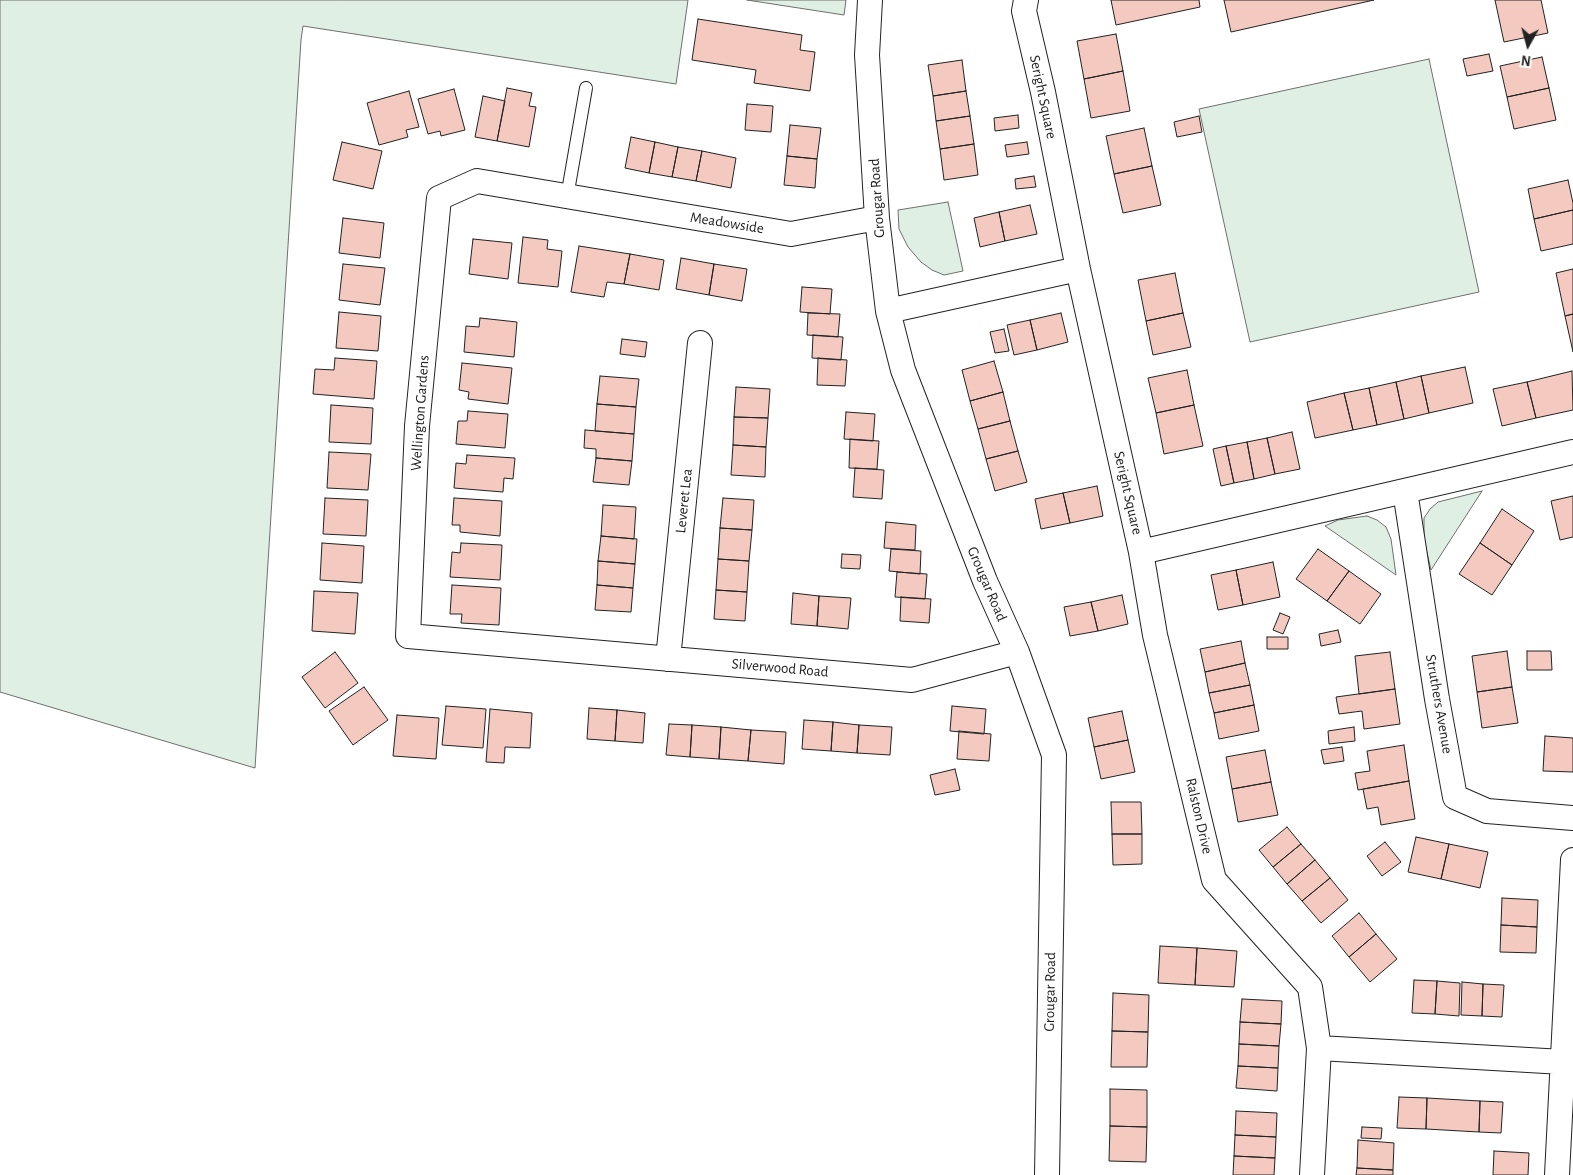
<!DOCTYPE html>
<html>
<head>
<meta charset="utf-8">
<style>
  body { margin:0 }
  #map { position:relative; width:1573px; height:1175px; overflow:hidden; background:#fff; font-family:"Alegreya Sans",sans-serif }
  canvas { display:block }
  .north { position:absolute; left:1503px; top:20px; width:50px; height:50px; -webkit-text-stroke:4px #fff; paint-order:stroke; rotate:187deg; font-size:14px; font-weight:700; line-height:20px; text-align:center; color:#222 }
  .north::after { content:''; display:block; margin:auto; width:18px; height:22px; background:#222; clip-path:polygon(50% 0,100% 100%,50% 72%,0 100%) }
</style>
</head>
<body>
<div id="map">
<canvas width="1573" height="1175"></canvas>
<div class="north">N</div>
</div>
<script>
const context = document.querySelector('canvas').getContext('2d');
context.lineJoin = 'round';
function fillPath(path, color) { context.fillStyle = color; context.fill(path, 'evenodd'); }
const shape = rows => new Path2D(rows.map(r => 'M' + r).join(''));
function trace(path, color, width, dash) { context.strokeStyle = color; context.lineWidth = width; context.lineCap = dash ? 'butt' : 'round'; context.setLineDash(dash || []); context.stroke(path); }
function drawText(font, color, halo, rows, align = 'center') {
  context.font = font + ' "Alegreya Sans",sans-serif'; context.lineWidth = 4; context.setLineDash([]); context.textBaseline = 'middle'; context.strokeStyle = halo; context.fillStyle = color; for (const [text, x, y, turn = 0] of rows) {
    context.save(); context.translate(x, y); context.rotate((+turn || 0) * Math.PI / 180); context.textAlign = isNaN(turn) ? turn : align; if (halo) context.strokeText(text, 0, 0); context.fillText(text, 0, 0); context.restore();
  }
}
const green = shape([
  [0,0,688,0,676,84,303,26,301,40,255,768,0,692,0,0],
  [747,0,846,0,844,15,747,0],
  [1429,59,1479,292,1250,342,1199,109,1429,59],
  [948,202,963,271,944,275,932,270,921,262,908,247,899,229,898,210,948,202],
  [1482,491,1431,570,1424,540,1424,518,1430,509,1438,502,1482,491],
  [1367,516,1377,520,1386,527,1391,539,1396,575,1325,526,1338,520,1367,516]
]);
fillPath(green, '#e0efe3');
trace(green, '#6f6f6f', 1);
const building = shape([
  [1111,0,1199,0,1200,7,1116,25,1111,0],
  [1224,0,1374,0,1231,32,1224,0],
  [1495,0,1541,0,1548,33,1504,42,1495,0],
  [698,19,802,35,800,50,815,52,810,91,754,83,756,70,692,60,698,19],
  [1116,34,1123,71,1084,79,1077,41,1116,34],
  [1489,54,1493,71,1467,76,1463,59,1489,54],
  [1542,57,1549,88,1507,97,1500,66,1542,57],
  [962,60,966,91,933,96,928,65,962,60],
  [1123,71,1130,111,1091,118,1084,79,1123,71],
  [507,88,532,93,529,106,536,107,529,147,497,141,507,88],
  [1549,88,1556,120,1514,129,1507,97,1549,88],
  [454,89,465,130,441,136,440,131,428,134,418,99,454,89],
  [409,91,419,127,406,130,408,137,379,145,367,103,409,91],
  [966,91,970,116,936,121,933,96,966,91],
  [483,96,505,101,497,141,475,137,483,96],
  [747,104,773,106,771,132,745,130,747,104],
  [1018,115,1019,128,995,131,994,118,1018,115],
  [970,116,974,144,940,149,936,121,970,116],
  [1199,116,1202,132,1177,137,1174,122,1199,116],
  [790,125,821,128,817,159,787,156,790,125],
  [1144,128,1152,166,1114,174,1106,136,1144,128],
  [631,137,655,142,649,173,625,168,631,137],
  [342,142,382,151,373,189,333,180,342,142],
  [655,142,678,147,672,177,649,173,655,142],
  [1027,142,1029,154,1007,157,1005,145,1027,142],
  [974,144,978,175,944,180,940,149,974,144],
  [678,147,702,151,696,181,672,177,678,147],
  [702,151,736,158,731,188,696,181,702,151],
  [787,156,817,159,815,188,784,185,787,156],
  [1152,166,1161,205,1123,213,1114,174,1152,166],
  [1034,176,1036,187,1016,189,1015,179,1034,176],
  [1568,180,1573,203,1573,210,1534,219,1528,189,1568,180],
  [1030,205,1037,234,1005,241,999,212,1030,205],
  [1573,210,1573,244,1541,251,1534,219,1573,210],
  [999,212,1005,241,980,247,974,218,999,212],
  [343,218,384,223,380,258,339,253,343,218],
  [523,237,548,240,547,249,562,251,558,287,518,283,523,237],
  [473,239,512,243,508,279,469,274,473,239],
  [579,246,630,254,624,284,607,282,604,297,571,292,579,246],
  [630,254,664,260,659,290,624,284,630,254],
  [681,258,714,264,709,295,676,289,681,258],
  [343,264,385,268,380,305,339,300,343,264],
  [714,264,747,269,742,301,709,295,714,264],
  [1573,269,1573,314,1565,316,1556,273,1573,269],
  [1175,273,1183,313,1146,321,1138,280,1175,273],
  [802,287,832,289,830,314,800,312,802,287],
  [339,312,381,316,378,351,336,348,339,312],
  [808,313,840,314,838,337,807,335,808,313],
  [1061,313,1068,342,1037,350,1030,320,1061,313],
  [1183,313,1191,347,1153,355,1146,321,1183,313],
  [1573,314,1573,352,1565,316,1573,314],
  [480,318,517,322,514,357,464,352,466,326,479,327,480,318],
  [1030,320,1037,350,1014,355,1007,325,1030,320],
  [1004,329,1009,351,995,353,990,332,1004,329],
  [813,335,843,337,841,360,812,358,813,335],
  [622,339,647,342,645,357,620,354,622,339],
  [335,358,377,361,374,399,313,394,315,369,334,370,335,358],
  [818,358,847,360,845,386,817,385,818,358],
  [994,361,1003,392,970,401,962,370,994,361],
  [462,363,512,368,508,404,468,399,469,392,459,390,462,363],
  [1465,367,1473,403,1429,413,1421,376,1465,367],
  [1187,370,1194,405,1156,413,1148,378,1187,370],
  [1572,371,1573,410,1536,418,1527,382,1572,371],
  [600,376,639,379,636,407,597,404,600,376],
  [1421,376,1429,413,1404,419,1396,382,1421,376],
  [1396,382,1404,419,1377,425,1369,388,1396,382],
  [1527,382,1536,418,1502,426,1493,389,1527,382],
  [736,387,770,389,768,418,734,417,736,387],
  [1369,388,1377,425,1353,430,1344,393,1369,388],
  [1003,392,1010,421,978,429,970,401,1003,392],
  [1344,393,1353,430,1315,438,1307,402,1344,393],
  [597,404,636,407,634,434,595,431,597,404],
  [331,405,373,408,371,444,329,442,331,405],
  [1194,405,1203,446,1164,454,1156,413,1194,405],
  [468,411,508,414,505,448,456,444,458,421,467,421,468,411],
  [846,412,875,414,873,441,844,439,846,412],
  [734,417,768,418,766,447,733,445,734,417],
  [1010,421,1018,451,986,459,978,429,1010,421],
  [585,430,634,434,632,461,596,458,596,449,584,448,585,430],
  [1292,432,1300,469,1275,474,1267,438,1292,432],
  [1267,438,1275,474,1254,479,1247,442,1267,438],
  [850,439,879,441,877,469,849,468,850,439],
  [1247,442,1254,479,1234,483,1226,446,1247,442],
  [733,445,766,447,765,477,731,475,733,445],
  [1226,446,1234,483,1221,486,1213,449,1226,446],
  [1018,451,1027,482,995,491,986,459,1018,451],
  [329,452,371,454,368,490,327,488,329,452],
  [467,455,515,458,513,479,504,478,503,492,454,488,456,463,466,464,467,455],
  [596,458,632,461,629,485,593,482,596,458],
  [855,468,884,470,882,499,853,497,855,468],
  [1097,486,1103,516,1070,523,1063,493,1097,486],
  [1063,493,1070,523,1041,529,1035,499,1063,493],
  [1573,496,1573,537,1560,540,1551,501,1573,496],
  [325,498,368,500,366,536,323,534,325,498],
  [454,498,502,501,500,536,460,532,460,525,452,525,454,498],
  [723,498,754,500,752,530,720,528,723,498],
  [603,505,636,507,634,539,601,536,603,505],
  [1502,509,1534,531,1512,565,1480,543,1502,509],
  [886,522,916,525,915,550,884,548,886,522],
  [720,528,752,530,749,561,718,559,720,528],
  [601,536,637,539,635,564,598,561,601,536],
  [322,543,364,546,362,583,320,580,322,543],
  [461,543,502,545,500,580,450,577,452,552,460,553,461,543],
  [1480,543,1512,565,1492,595,1459,574,1480,543],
  [891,549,921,551,920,574,889,571,891,549],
  [1318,549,1349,571,1327,601,1296,579,1318,549],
  [842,554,861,555,860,569,841,568,842,554],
  [718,559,749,561,747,592,716,590,718,559],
  [598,561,635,564,633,588,597,585,598,561],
  [1273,562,1280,597,1243,605,1236,570,1273,562],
  [1236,570,1243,605,1218,610,1211,575,1236,570],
  [1349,571,1381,594,1360,624,1327,601,1349,571],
  [897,572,927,574,925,599,895,597,897,572],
  [452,585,501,588,499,625,461,623,462,614,450,614,452,585],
  [597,585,633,588,631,612,595,610,597,585],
  [716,590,747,592,745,621,714,619,716,590],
  [314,591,358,593,355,634,312,631,314,591],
  [793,593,819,596,817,626,791,624,793,593],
  [1122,595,1128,624,1098,631,1091,602,1122,595],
  [819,596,851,598,848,629,817,626,819,596],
  [901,597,931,599,929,623,900,621,901,597],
  [1091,602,1098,631,1070,636,1064,607,1091,602],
  [1280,613,1290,617,1283,634,1273,630,1280,613],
  [1338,630,1341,642,1321,646,1319,634,1338,630],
  [1267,637,1288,637,1288,649,1267,649,1267,637],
  [1241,641,1245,663,1205,672,1200,649,1241,641],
  [1507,651,1512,687,1477,692,1472,656,1507,651],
  [1527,651,1551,651,1552,670,1527,670,1527,651],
  [335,652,358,683,325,708,302,677,335,652],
  [1390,652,1395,689,1359,694,1355,656,1390,652],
  [1245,663,1250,685,1209,693,1205,672,1245,663],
  [1250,685,1254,705,1214,713,1209,693,1250,685],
  [364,687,388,720,353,745,329,711,364,687],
  [1512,687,1518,723,1482,728,1477,692,1512,687],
  [1395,689,1400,724,1364,729,1362,711,1339,714,1336,697,1395,689],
  [1254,705,1259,731,1219,739,1214,713,1254,705],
  [446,706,486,709,483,748,442,745,446,706],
  [952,706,986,709,984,734,950,731,952,706],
  [589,708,617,710,615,741,587,739,589,708],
  [490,709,532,713,530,748,505,747,504,763,486,762,490,709],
  [617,710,645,713,643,743,615,741,617,710],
  [1122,711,1128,740,1094,747,1088,718,1122,711],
  [397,715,439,718,436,759,393,756,397,715],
  [804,720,833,722,831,751,802,749,804,720],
  [833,722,859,725,857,753,831,751,833,722],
  [669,724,692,725,690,757,666,755,669,724],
  [692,725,721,727,719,759,690,757,692,725],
  [859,725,892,727,890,755,857,753,859,725],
  [721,727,751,730,748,761,719,759,721,727],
  [1354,727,1355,741,1329,744,1328,731,1354,727],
  [751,730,786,732,784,764,748,761,751,730],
  [959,731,991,734,989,761,957,759,959,731],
  [1545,736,1573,738,1573,772,1543,771,1545,736],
  [1128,740,1135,772,1101,779,1094,747,1128,740],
  [1404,745,1409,781,1358,790,1355,773,1370,771,1367,751,1404,745],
  [1342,747,1344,761,1324,764,1321,750,1342,747],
  [1265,750,1271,782,1232,789,1226,757,1265,750],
  [955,769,960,790,935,795,930,775,955,769],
  [1409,781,1415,819,1381,825,1378,807,1367,809,1363,789,1409,781],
  [1271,782,1278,815,1238,822,1232,789,1271,782],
  [1111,802,1141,802,1142,834,1112,834,1111,802],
  [1287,827,1301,844,1273,867,1259,850,1287,827],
  [1112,834,1142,834,1142,864,1113,865,1112,834],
  [1416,837,1449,844,1441,879,1408,872,1416,837],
  [1385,842,1401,862,1382,876,1367,856,1385,842],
  [1301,844,1315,860,1287,884,1273,867,1301,844],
  [1449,844,1488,852,1480,888,1441,879,1449,844],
  [1315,860,1330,878,1302,901,1287,884,1315,860],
  [1330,878,1348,900,1321,923,1302,901,1330,878],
  [1502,898,1538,900,1537,927,1501,925,1502,898],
  [1359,913,1376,934,1349,957,1332,936,1359,913],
  [1501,925,1537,927,1536,953,1500,952,1501,925],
  [1376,934,1397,959,1370,982,1349,957,1376,934],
  [1160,946,1197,948,1195,985,1158,983,1160,946],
  [1197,948,1237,951,1234,987,1195,985,1197,948],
  [1414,980,1437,981,1435,1014,1412,1013,1414,980],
  [1437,981,1460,983,1459,1016,1435,1014,1437,981],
  [1462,982,1483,984,1482,1016,1461,1015,1462,982],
  [1483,984,1504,985,1502,1017,1482,1016,1483,984],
  [1113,993,1149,995,1148,1032,1112,1031,1113,993],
  [1242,999,1282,1001,1281,1024,1240,1022,1242,999],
  [1240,1022,1281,1024,1279,1046,1239,1044,1240,1022],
  [1112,1031,1148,1032,1147,1067,1111,1067,1112,1031],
  [1239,1044,1279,1046,1278,1068,1238,1066,1239,1044],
  [1238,1066,1278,1068,1277,1091,1236,1088,1238,1066],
  [1110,1089,1147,1090,1147,1127,1110,1126,1110,1089],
  [1399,1097,1427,1098,1426,1129,1397,1128,1399,1097],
  [1427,1098,1480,1101,1479,1132,1426,1129,1427,1098],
  [1480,1101,1503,1102,1501,1133,1479,1132,1480,1101],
  [1236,1111,1277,1113,1276,1137,1235,1135,1236,1111],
  [1110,1126,1147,1127,1146,1162,1109,1161,1110,1126],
  [1362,1127,1382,1128,1381,1139,1361,1138,1362,1127],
  [1235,1135,1276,1137,1275,1158,1234,1156,1235,1135],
  [1358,1140,1394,1143,1393,1170,1357,1168,1358,1140],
  [1494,1151,1529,1153,1528,1175,1493,1175,1494,1151],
  [1234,1156,1275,1158,1274,1175,1233,1175,1234,1156],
  [1357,1168,1393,1170,1393,1175,1356,1175,1357,1168]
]);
fillPath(building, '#f3c9c0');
trace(building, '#222', 1);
const lane = shape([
  [567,197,586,88]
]);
const street = shape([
  [870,0,867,55,877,218,888,311,903,370,985,581,1017,652,1054,755,1047,1175],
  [1026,0,1024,11,1043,92,1078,269,1141,552,1155,635,1214,880,1310,987,1319,1048,1312,1175],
  [877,218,791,234,477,181,439,198,417,426,408,636,912,680,1017,652],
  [888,311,1078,269],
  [1405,491,1437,699,1455,797,1487,811,1573,818],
  [1141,552,1573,452],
  [668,659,700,343],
  [1319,1048,1563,1062],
  [1557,1175,1573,860]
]);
trace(lane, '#222', 14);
trace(street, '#222', 26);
trace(lane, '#fff', 12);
trace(street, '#fff', 24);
drawText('15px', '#222', '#fff', [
  ["Seright Square",1043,97,78],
  ["Grougar Road",877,198,-94],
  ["Meadowside",727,223,9],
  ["Wellington Gardens",420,413,-86],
  ["Seright Square",1128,493,77],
  ["Leveret Lea",684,501,-84],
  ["Grougar Road",987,584,67],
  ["Silverwood Road",780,668,5],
  ["Struthers Avenue",1439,704,80],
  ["Ralston Drive",1199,816,77],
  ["Grougar Road",1050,992,-89]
]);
</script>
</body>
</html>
